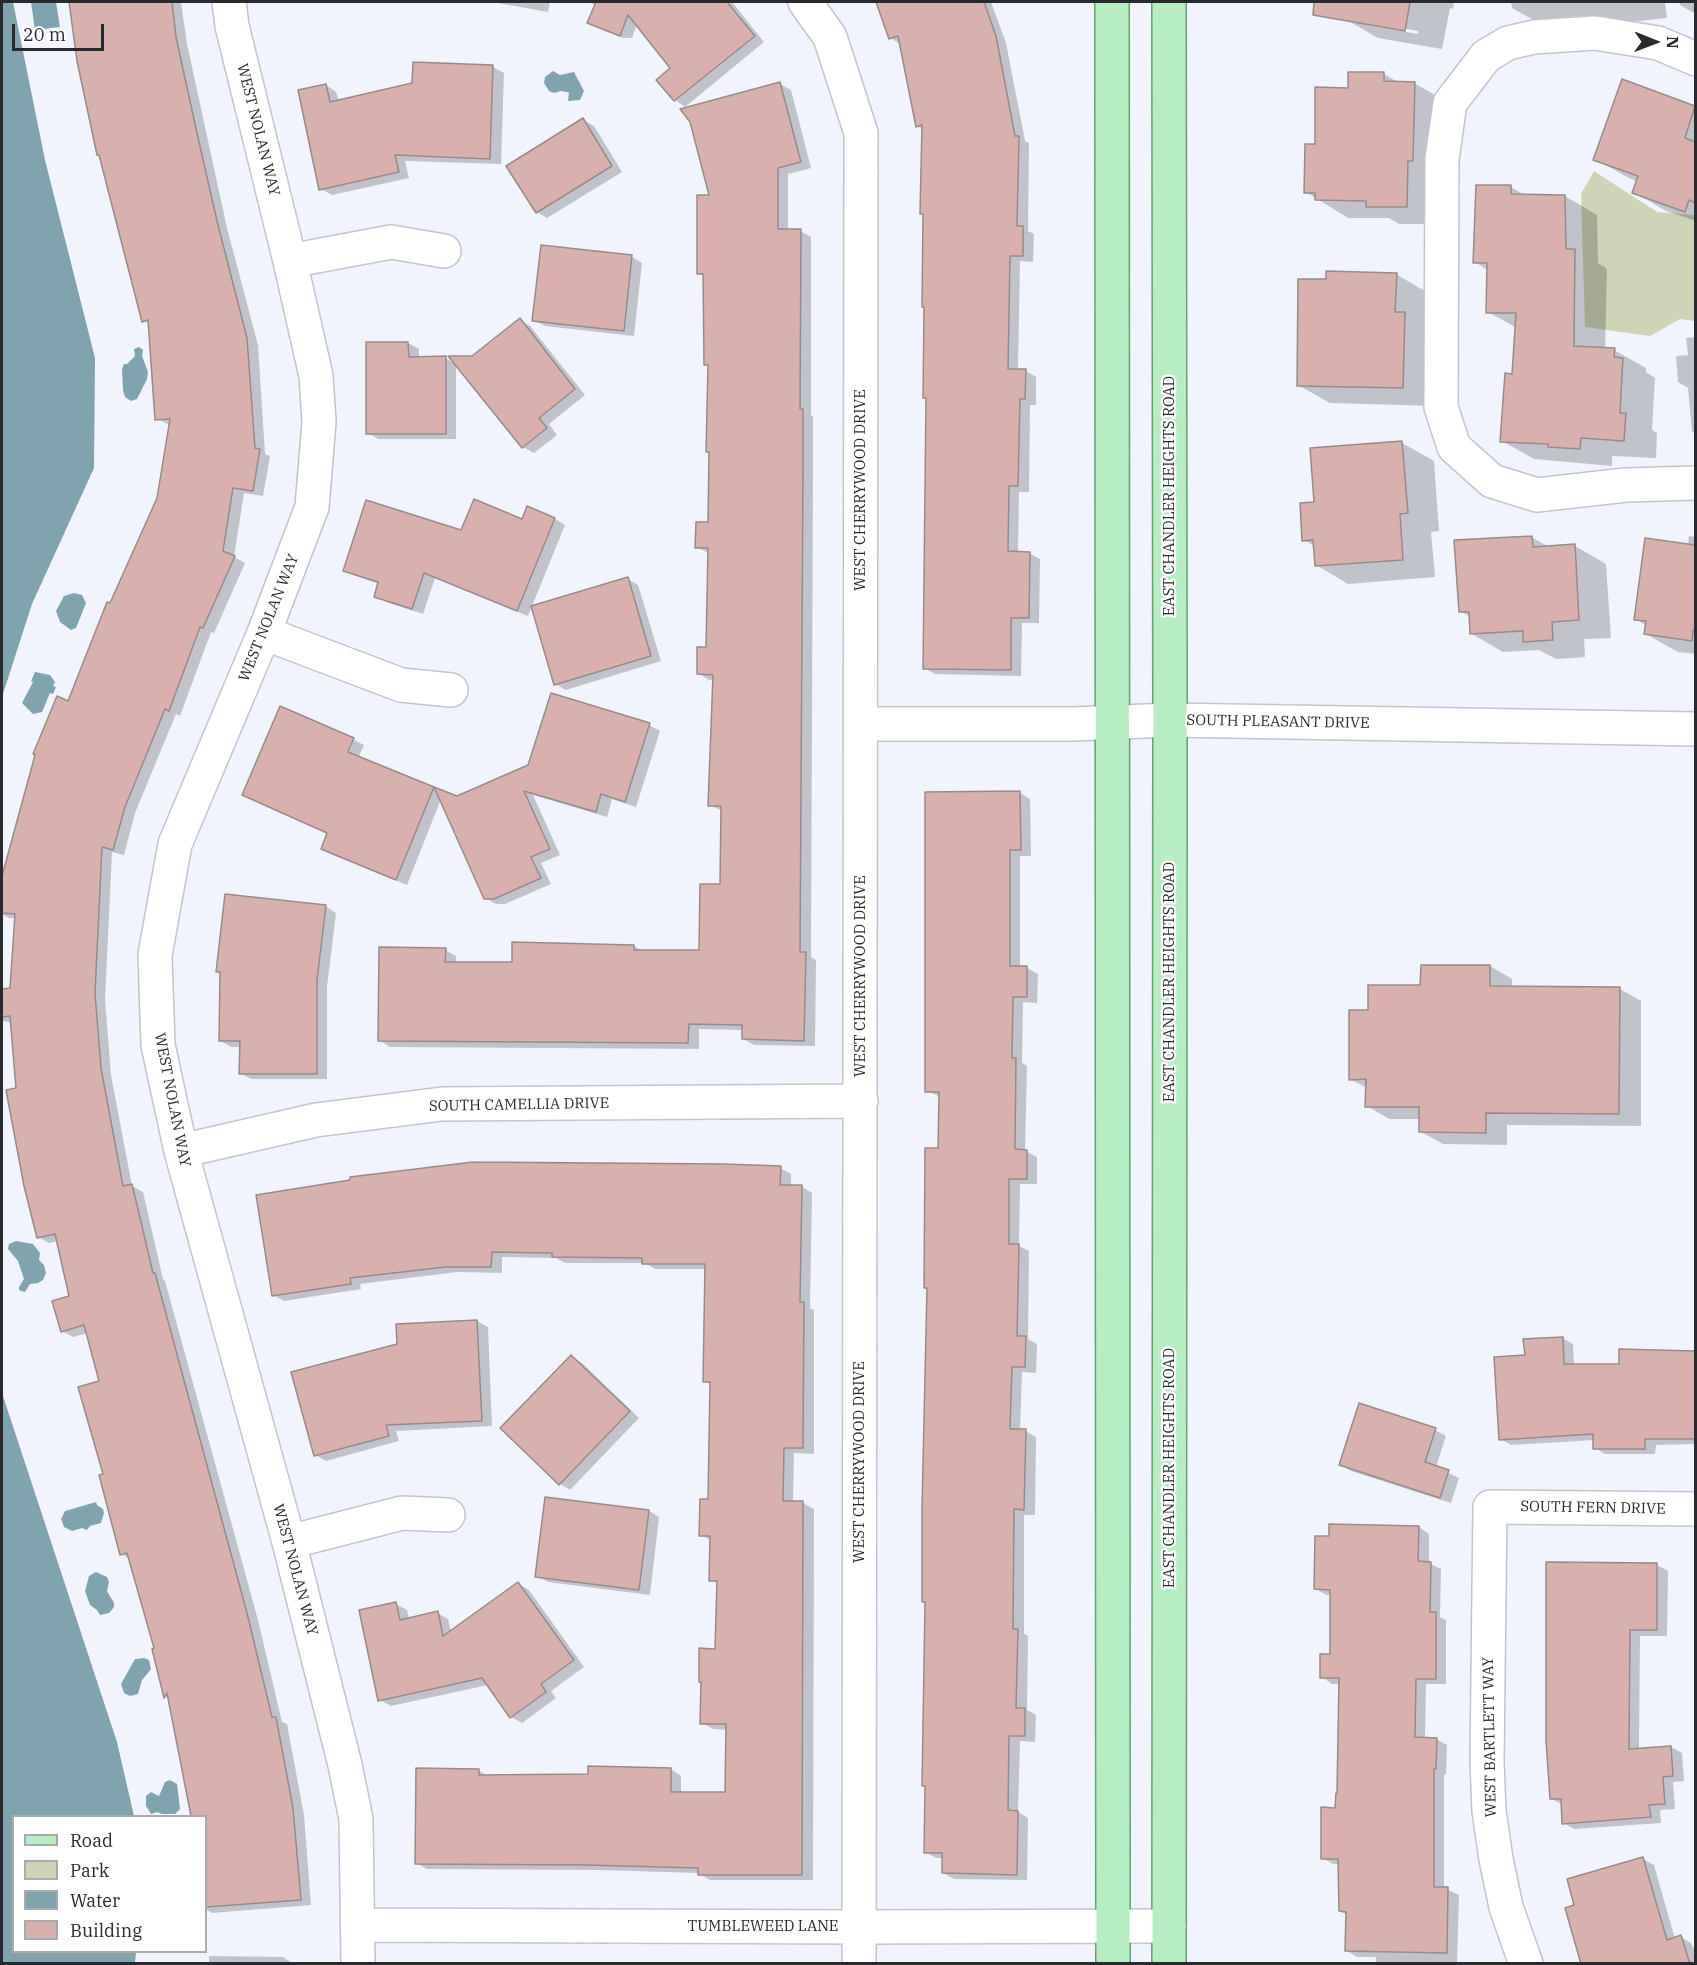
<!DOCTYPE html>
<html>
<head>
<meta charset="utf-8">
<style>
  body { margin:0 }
  #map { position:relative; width:1697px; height:1965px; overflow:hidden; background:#f2f4fd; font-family:"IBM Plex Serif",serif }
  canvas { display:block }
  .frame { position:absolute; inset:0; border:3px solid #282a2e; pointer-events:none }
  .legend { position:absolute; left:12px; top:1815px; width:195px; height:138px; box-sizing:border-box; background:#fff; border:2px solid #a9aaab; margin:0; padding:8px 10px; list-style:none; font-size:18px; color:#282a2e }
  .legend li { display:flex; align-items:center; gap:12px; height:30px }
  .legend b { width:30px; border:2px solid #a9aaab }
  .north { position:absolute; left:1625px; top:12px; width:60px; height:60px; -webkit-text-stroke:4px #fff; paint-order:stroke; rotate:91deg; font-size:16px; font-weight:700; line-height:24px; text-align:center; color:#282a2e }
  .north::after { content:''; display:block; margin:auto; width:21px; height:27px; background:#282a2e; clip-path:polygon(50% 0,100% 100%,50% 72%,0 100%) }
  .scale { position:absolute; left:12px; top:24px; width:92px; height:27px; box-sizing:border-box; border:3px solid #282a2e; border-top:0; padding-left:8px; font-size:18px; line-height:21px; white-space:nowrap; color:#282a2e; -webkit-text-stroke:4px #fff; paint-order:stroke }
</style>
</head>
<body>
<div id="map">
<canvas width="1697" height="1965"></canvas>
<div class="frame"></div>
<ul class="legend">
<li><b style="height:8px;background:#b6edc2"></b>Road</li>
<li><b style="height:16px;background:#ced5b6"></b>Park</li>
<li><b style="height:16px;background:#7fa4b0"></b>Water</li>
<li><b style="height:16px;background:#d8b1af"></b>Building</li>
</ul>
<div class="north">N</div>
<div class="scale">20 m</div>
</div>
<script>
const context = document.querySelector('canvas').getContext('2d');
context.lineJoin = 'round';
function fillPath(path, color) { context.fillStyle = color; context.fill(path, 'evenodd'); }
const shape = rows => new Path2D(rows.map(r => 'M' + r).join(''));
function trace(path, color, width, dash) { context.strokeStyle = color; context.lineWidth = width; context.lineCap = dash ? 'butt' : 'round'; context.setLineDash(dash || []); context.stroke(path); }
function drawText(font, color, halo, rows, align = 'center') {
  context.font = font + ' "IBM Plex Serif",serif'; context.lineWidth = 4.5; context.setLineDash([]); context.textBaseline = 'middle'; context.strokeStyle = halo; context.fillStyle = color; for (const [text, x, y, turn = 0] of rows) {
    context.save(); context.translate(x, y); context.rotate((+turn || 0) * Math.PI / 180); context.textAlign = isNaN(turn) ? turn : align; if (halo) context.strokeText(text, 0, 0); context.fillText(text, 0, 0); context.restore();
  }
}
fillPath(shape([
  [1594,171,1657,212,1695,215,1695,321,1680,319,1650,336,1585,327,1581,194]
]), '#ced5b6');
fillPath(shape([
  [2,2,13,2,45,160,95,358,94,468,32,604,2,697],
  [31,2,56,2,60,27,35,30],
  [553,71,560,75,574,72,584,91,580,100,568,101,569,93,567,92,561,91,554,93,549,91,544,83,545,77],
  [139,347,143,350,142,356,148,372,147,379,137,399,131,401,125,397,123,390,122,369,124,364,127,364,135,356,134,349],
  [74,593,82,595,86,603,76,628,71,630,60,622,56,611,64,596],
  [35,672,50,675,55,682,53,686,56,687,53,694,50,693,42,712,33,714,22,703,33,682,31,681],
  [16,1241,33,1244,40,1253,39,1260,44,1265,46,1273,43,1280,38,1283,30,1284,25,1292,19,1290,19,1287,24,1279,18,1261,8,1249,9,1244],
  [2,1393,117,1742,134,1816,14,1816,14,1952,136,1952,135,1963,2,1963],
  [96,1502,97,1505,103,1509,104,1513,101,1523,90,1526,87,1530,82,1528,72,1531,64,1527,61,1519,65,1511],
  [96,1572,107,1577,109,1582,107,1591,114,1603,114,1607,109,1613,100,1615,97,1610,90,1605,85,1591,89,1576],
  [144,1658,149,1660,151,1669,142,1680,138,1694,130,1696,124,1693,121,1684,135,1659],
  [170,1780,177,1784,180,1809,175,1814,162,1814,157,1812,151,1814,146,1806,146,1796,151,1792,159,1796,165,1782]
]), '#7fa4b0');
fillPath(shape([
  [71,2,181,2,187,44,227,228,258,345,265,454,270,456,263,496,244,493,234,557,245,563,214,633,211,632,180,716,176,714,135,813,124,855,112,852,105,1000,111,1075,132,1186,143,1192,163,1279,165,1281,258,1620,282,1722,287,1724,304,1815,311,1905,212,1913,206,1909,206,1816,192,1816,170,1700,166,1697,154,1650,156,1649,130,1559,121,1554,105,1475,101,1382,88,1333,73,1337,62,1331,71,1297,58,1241,49,1243,38,1237,18,1089,12,1022,2,1021,2,990,12,989,16,918,9,918,2,914,2,882,37,754,69,703,158,498,170,425,157,419,150,324,143,321,78,61],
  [492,2,550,2,548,12],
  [587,2,645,2,632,38,623,38,589,22,596,5],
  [667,2,732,2,764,42,685,107,675,100,672,68,638,25],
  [878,2,991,2,1006,43,1025,141,1029,143,1028,231,1034,234,1033,262,1020,261,1018,371,1026,371,1036,377,1036,405,1030,405,1029,492,1019,492,1018,553,1029,553,1040,559,1039,623,1022,623,1021,676,935,674,924,668,928,399,924,215,922,213,923,129,917,126,901,45,891,38],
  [1327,2,1454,2,1453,9,1450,8,1442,49,1378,38,1326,8],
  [1361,21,1418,31,1418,34,1365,25],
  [1511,2,1665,2,1667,18,1590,26,1544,26,1512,8],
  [1680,2,1696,2,1696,14,1680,5],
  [414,63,493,67,504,73,501,164,405,161,409,178,332,195,321,189,326,85,336,92,339,101,413,85],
  [1384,74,1399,83,1414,83,1446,101,1439,224,1399,224,1389,218,1348,218,1306,192,1316,145,1349,90],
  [780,84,791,90,811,168,788,174,788,231,800,231,811,237,811,415,813,417,813,475,811,957,816,960,815,1046,754,1045,743,1039,743,1030,699,1029,699,1049,390,1047,379,1040,445,950,456,956,456,963,513,964,634,946,642,951,700,952,721,886,722,811,710,805,714,680,709,680,698,673,708,649,710,554,697,547,709,524,710,453,708,451,709,366,705,364,705,276,698,273,711,196],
  [1667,97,1696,107,1696,221,1666,211,1634,192,1638,182,1627,177,1595,159],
  [583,120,594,126,622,172,547,218,537,212],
  [1511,187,1526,196,1565,196,1597,215,1598,263,1607,269,1605,349,1614,350,1646,368,1646,372,1655,378,1652,430,1657,433,1656,458,1612,456,1612,466,1534,459,1502,441,1514,375,1517,328,1488,312,1489,271,1475,262],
  [631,256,642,263,634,336,545,326,534,320],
  [1396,274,1428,293,1435,406,1330,403,1298,385,1327,281],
  [520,320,530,326,585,395,549,424,557,435,534,453,523,447,473,358],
  [1696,337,1696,434,1692,432,1688,388,1678,382,1676,356,1688,355,1686,338],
  [408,343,419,349,419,358,445,358,456,364,456,439,378,439,368,433],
  [1402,443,1434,461,1439,531,1431,532,1435,577,1348,584,1316,565,1314,546,1304,540,1315,504],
  [555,519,565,525,528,616,435,578,423,614,386,602,376,596,379,584,356,576,345,570,462,532,523,521],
  [1689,536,1696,537,1696,654,1678,652,1646,634,1647,626,1636,619,1688,545],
  [1531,537,1549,547,1575,546,1606,564,1611,638,1584,639,1585,657,1556,659,1539,650,1503,652,1472,634,1471,617,1460,611],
  [628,579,638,585,661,661,566,690,555,684],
  [649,725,660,731,636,807,612,799,607,817,533,795,560,855,541,863,551,884,505,904,496,904,485,898,441,799,407,885,333,855,323,849,329,833,244,795,343,758,346,760,354,740,364,745,358,758,457,798],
  [1020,793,1030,799,1031,856,1020,856,1020,968,1027,968,1038,974,1037,1003,1023,1002,1022,1063,1027,1066,1025,1151,1037,1157,1037,1184,1020,1184,1019,1246,1029,1251,1028,1339,1037,1344,1036,1373,1022,1372,1020,1431,1025,1431,1036,1437,1035,1515,1024,1515,1024,1634,1028,1636,1027,1710,1036,1715,1035,1742,1020,1741,1018,1812,1028,1818,1027,1880,954,1879,943,1873,944,1858,936,1858,925,1852,926,1787,924,1785,941,1097,927,1091],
  [325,906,336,913,327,987,327,1079,251,1079,240,1073,241,1047,231,1047,221,1041,221,973,217,971],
  [1490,966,1512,979,1512,988,1620,989,1641,1001,1641,1126,1507,1125,1507,1145,1443,1144,1421,1132,1421,1119,1389,1119,1367,1106,1367,1088,1350,1079,1369,1012,1422,987],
  [780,1168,791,1174,791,1186,801,1186,812,1193,810,1308,814,1310,814,1454,794,1453,793,1502,803,1503,814,1509,813,1880,710,1880,698,1873,598,1870,427,1869,416,1863,418,1770,479,1771,490,1777,589,1776,671,1769,681,1776,681,1793,727,1794,728,1730,713,1729,702,1723,717,1650,718,1584,711,1580,712,1541,701,1535,709,1501,711,1385,705,1381,707,1269,655,1269,645,1263,565,1263,556,1258,502,1257,502,1273,457,1272,360,1284,361,1289,284,1301,273,1295],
  [477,1321,488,1327,492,1426,396,1431,399,1441,326,1461,315,1455,398,1345],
  [1562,1338,1573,1344,1574,1365,1620,1366,1664,1353,1696,1353,1696,1444,1656,1445,1655,1454,1605,1454,1595,1448,1595,1440,1511,1445,1501,1439,1526,1357],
  [571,1357,582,1363,639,1418,570,1490,560,1484],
  [1435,1430,1446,1436,1436,1467,1459,1478,1451,1503,1351,1471,1341,1464],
  [649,1511,659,1517,650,1595,548,1582,537,1576],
  [1419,1527,1429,1534,1429,1563,1441,1569,1440,1617,1446,1620,1446,1684,1426,1684,1425,1739,1436,1739,1447,1745,1446,1775,1444,1774,1444,1888,1459,1895,1457,1964,1376,1964,1376,1957,1357,1957,1346,1950,1347,1915,1340,1911,1340,1864,1333,1864,1323,1858,1337,1809,1340,1684,1332,1684,1322,1677,1331,1656,1332,1595,1326,1595,1316,1589],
  [1657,1565,1668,1571,1667,1636,1640,1636,1639,1749,1671,1747,1682,1753,1684,1781,1673,1782,1675,1809,1660,1810,1661,1823,1574,1829,1564,1823,1561,1804,1552,1799],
  [518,1584,529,1590,584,1667,551,1691,556,1698,522,1723,511,1717,488,1685,391,1706,380,1700,396,1604,407,1610,409,1619,437,1613,448,1619,451,1632],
  [1643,1859,1654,1865,1675,1939,1681,1937,1691,1943,1693,1948,1696,1947,1696,1964,1598,1964,1576,1906],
  [209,1956,283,1957,293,1964,209,1964]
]), '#0003');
const building = shape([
  [69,2,172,2,176,37,197,133,217,221,247,338,255,448,260,449,253,491,233,488,223,551,235,556,203,628,200,627,169,711,165,709,125,807,113,850,102,847,95,993,101,1068,123,1186,132,1184,153,1273,155,1273,247,1613,272,1717,276,1717,293,1808,301,1900,206,1907,206,1816,191,1816,167,1693,164,1698,152,1649,154,1648,127,1553,120,1555,99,1475,103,1474,78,1387,99,1381,84,1325,61,1332,52,1301,69,1296,55,1234,37,1238,24,1186,6,1090,16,1088,10,1016,2,1017,2,989,10,988,15,914,2,913,2,876,35,755,33,754,57,696,68,701,107,602,110,603,157,498,170,419,155,420,148,320,142,322,99,155,97,155,77,61,69,2],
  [596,2,727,2,755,36,674,101,656,80,670,68,628,15,620,36,587,23,596,2],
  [876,2,984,2,996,36,1015,136,1019,136,1017,226,1023,226,1023,256,1010,256,1008,369,1026,369,1025,399,1020,399,1018,486,1009,486,1008,551,1030,552,1029,618,1011,618,1011,670,923,669,926,398,923,398,924,307,922,307,923,214,920,214,922,125,916,127,898,36,889,39,876,2],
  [1314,2,1410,2,1405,31,1313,15,1314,2],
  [413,62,493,65,490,159,395,155,399,172,319,190,298,90,326,84,330,102,412,83,413,62],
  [1348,72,1384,72,1384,81,1415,82,1413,161,1408,161,1407,207,1366,207,1366,201,1315,200,1315,193,1304,193,1305,144,1315,144,1315,87,1348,88,1348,72],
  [1622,79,1695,106,1685,138,1695,142,1695,203,1689,200,1685,212,1632,193,1638,176,1593,160,1622,79],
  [780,82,801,162,778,168,778,229,801,229,800,409,803,409,803,469,800,952,806,952,804,1041,742,1039,742,1025,689,1024,688,1043,378,1041,379,947,446,948,445,962,512,962,512,942,634,945,634,950,699,950,700,884,720,884,721,806,708,806,713,675,697,674,697,647,706,647,708,548,695,548,696,522,708,522,709,452,706,452,708,365,704,365,703,274,697,274,697,195,709,195,690,122,680,109,780,82],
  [583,118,612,166,536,213,506,166,583,118],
  [1476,185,1511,185,1511,194,1565,195,1566,249,1575,249,1574,346,1615,348,1614,357,1623,358,1620,413,1626,413,1624,441,1581,438,1580,449,1548,447,1548,444,1500,442,1505,373,1512,374,1516,313,1486,313,1487,263,1473,263,1476,185],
  [541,245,632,255,624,331,532,321,541,245],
  [1326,271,1397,273,1395,312,1405,312,1403,388,1297,386,1298,279,1326,279,1326,271],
  [520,318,575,389,539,418,547,428,522,448,448,356,472,356,520,318],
  [366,342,408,342,409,357,446,356,446,434,366,434,366,342],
  [1402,441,1408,513,1400,514,1403,560,1315,566,1313,540,1302,541,1300,503,1314,502,1310,448,1402,441],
  [474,499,522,519,527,506,555,518,517,611,424,573,412,609,374,597,378,582,343,571,366,500,461,530,474,499],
  [1532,536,1533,547,1575,544,1579,620,1552,622,1553,640,1523,642,1523,631,1470,634,1469,612,1459,612,1454,540,1532,536],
  [1645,538,1695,545,1695,630,1693,630,1692,641,1644,634,1646,621,1634,620,1645,538],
  [628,577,651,656,554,685,531,606,628,577],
  [551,693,650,723,625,802,601,794,596,812,524,791,550,849,531,857,541,878,494,899,484,899,434,787,457,796,528,765,551,693],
  [280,706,354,738,348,752,434,787,396,880,321,849,327,833,242,795,280,706],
  [1020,791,1021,850,1010,850,1010,966,1027,966,1027,997,1013,997,1012,1058,1016,1058,1015,1149,1027,1150,1027,1179,1009,1179,1009,1244,1019,1244,1017,1336,1026,1336,1025,1367,1012,1367,1010,1429,1026,1429,1024,1510,1014,1509,1013,1629,1018,1629,1016,1708,1025,1708,1025,1736,1009,1736,1008,1810,1018,1811,1017,1875,942,1873,942,1853,924,1853,925,1786,922,1786,925,1602,922,1602,922,1508,927,1288,924,1288,925,1148,938,1148,939,1092,925,1092,925,792,1020,791],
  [225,894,326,905,317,980,317,1074,239,1074,240,1041,219,1041,220,972,216,972,225,894],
  [1421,965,1490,965,1490,986,1620,987,1619,1114,1486,1113,1486,1133,1419,1132,1419,1107,1365,1107,1366,1079,1349,1080,1349,1010,1368,1010,1368,985,1420,985,1421,965],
  [473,1162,724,1164,781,1166,780,1185,802,1185,800,1302,804,1302,803,1448,784,1448,783,1501,803,1501,802,1875,698,1875,698,1868,586,1865,415,1864,416,1768,479,1769,479,1775,588,1774,588,1766,671,1768,671,1792,725,1792,726,1724,700,1724,701,1682,699,1682,699,1648,715,1649,717,1581,709,1581,710,1536,699,1536,700,1499,708,1499,710,1382,703,1382,705,1264,642,1264,642,1258,552,1257,552,1253,492,1252,491,1267,446,1267,350,1278,351,1284,272,1296,256,1195,350,1180,350,1177,473,1162],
  [477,1320,482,1421,386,1425,389,1436,314,1456,291,1372,397,1344,396,1324,477,1320],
  [1563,1337,1564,1364,1619,1364,1619,1349,1695,1351,1695,1439,1645,1439,1645,1449,1593,1449,1593,1434,1499,1440,1494,1357,1525,1355,1523,1339,1563,1337],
  [571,1355,630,1411,559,1485,500,1428,571,1355],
  [1359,1403,1436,1428,1425,1462,1449,1470,1440,1498,1339,1465,1359,1403],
  [545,1497,649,1510,639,1590,535,1577,545,1497],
  [1329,1524,1419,1526,1418,1561,1431,1562,1430,1612,1436,1612,1436,1679,1416,1679,1415,1737,1437,1738,1436,1769,1434,1769,1434,1887,1448,1887,1447,1953,1345,1951,1346,1912,1339,1911,1338,1859,1321,1859,1321,1807,1335,1808,1336,1793,1337,1793,1339,1678,1320,1678,1320,1654,1330,1654,1330,1590,1314,1589,1315,1536,1329,1536,1329,1524],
  [1546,1562,1657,1563,1657,1630,1630,1630,1629,1749,1671,1746,1673,1776,1663,1777,1665,1804,1649,1805,1651,1817,1562,1824,1561,1799,1550,1799,1546,1740,1546,1562],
  [518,1582,574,1660,541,1684,546,1692,510,1718,482,1678,378,1701,359,1610,396,1602,400,1620,438,1611,443,1636,518,1582],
  [1643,1857,1667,1940,1681,1935,1690,1964,1581,1964,1565,1908,1574,1905,1567,1879,1643,1857]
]);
fillPath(building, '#d8b1af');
trace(building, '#978a89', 1.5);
const minor = shape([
  [229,2,232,26,290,261,316,376,319,422,312,507,264,633,175,844,155,955,158,1045,181,1151,289,1542,345,1765,356,1819,358,1964],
  [805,2,830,37,861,133,859,1964],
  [1696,59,1658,43,1595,33,1534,37,1508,43,1486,56,1450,103,1442,159,1441,407,1454,447,1492,481,1537,495,1626,485,1696,483],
  [290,261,391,242,444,251],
  [264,633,401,685,451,690],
  [861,724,1073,724,1170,720,1696,729],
  [181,1151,316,1120,442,1104,861,1101],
  [289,1542,402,1513,448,1515],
  [358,1925,859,1927,1169,1926],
  [1526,1964,1506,1907,1496,1859,1489,1811,1487,1762,1490,1507,1696,1509]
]);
const major = shape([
  [1112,2,1113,1964],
  [1169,2,1170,720,1169,1964]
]);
trace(minor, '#c1c4ce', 36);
trace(major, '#65a174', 36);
trace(minor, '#fff', 33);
trace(major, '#b6edc2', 33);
drawText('15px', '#282a2e', '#fff', [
  ["WEST NOLAN WAY",258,130,76],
  ["WEST CHERRYWOOD DRIVE",861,490,-90],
  ["EAST CHANDLER HEIGHTS ROAD",1170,496,-90],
  ["WEST NOLAN WAY",269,618,-68],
  ["SOUTH PLEASANT DRIVE",1278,722,1],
  ["WEST CHERRYWOOD DRIVE",861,976,-90],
  ["EAST CHANDLER HEIGHTS ROAD",1170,982,-90],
  ["WEST NOLAN WAY",172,1100,79],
  ["SOUTH CAMELLIA DRIVE",519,1105,-1],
  ["WEST CHERRYWOOD DRIVE",860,1462,-90],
  ["EAST CHANDLER HEIGHTS ROAD",1170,1468,-90],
  ["SOUTH FERN DRIVE",1593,1508,1],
  ["WEST NOLAN WAY",295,1570,75],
  ["WEST BARTLETT WAY",1490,1737,-91],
  ["TUMBLEWEED LANE",763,1927]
]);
</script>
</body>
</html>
